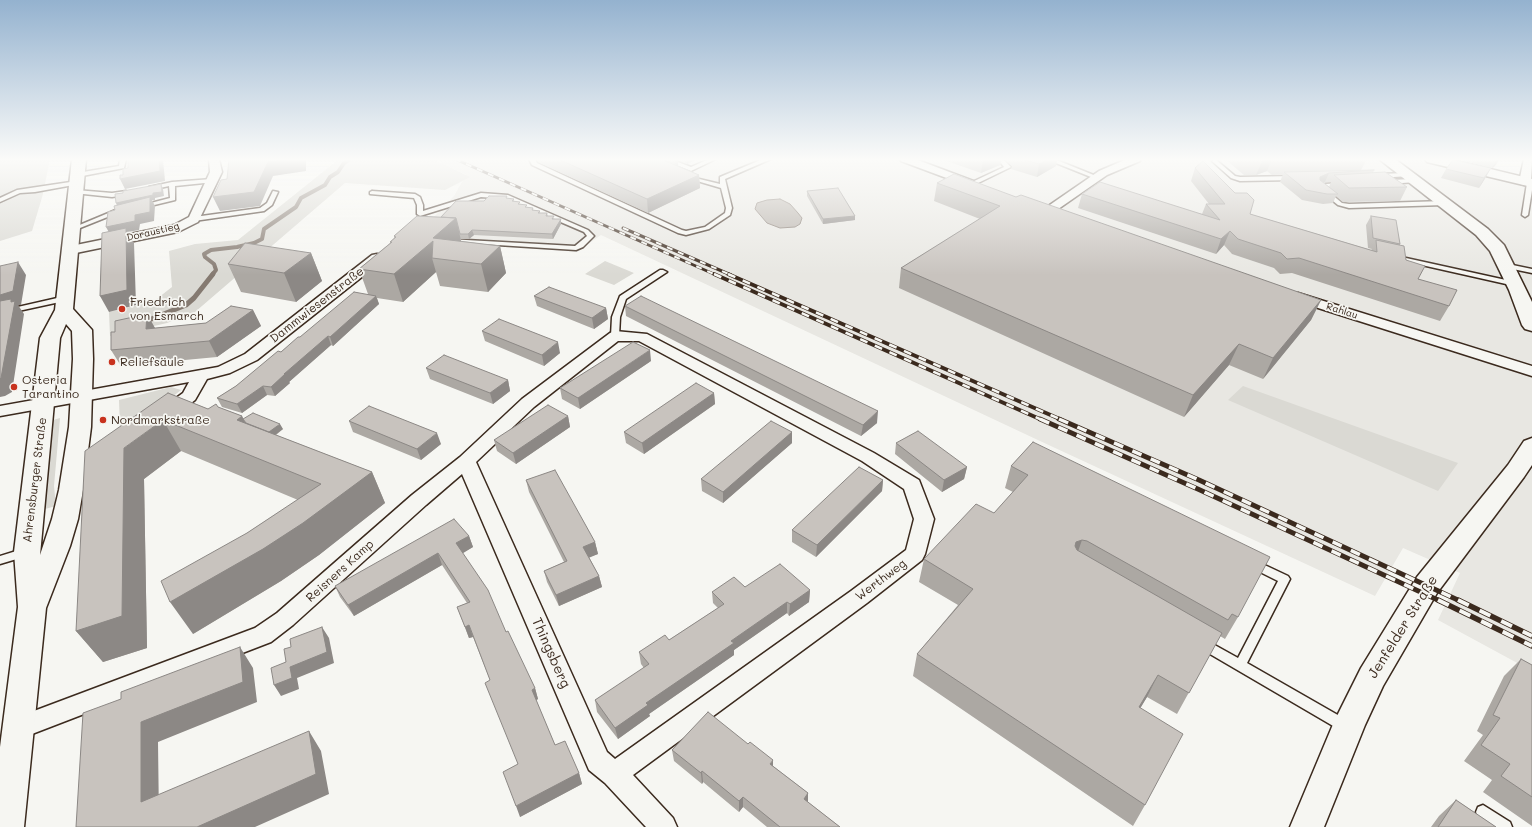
<!DOCTYPE html>
<html>
<head>
<meta charset="utf-8">
<style>
  body { margin:0 }
  canvas { display:block; background:#f6f6f2 }
</style>
</head>
<body>
<canvas width="1532" height="827"></canvas>
<script>
const context = document.querySelector('canvas').getContext('2d');
context.lineJoin = 'round';
function fillPath(path, color) { context.fillStyle = color; context.fill(path, 'evenodd'); }
const shape = rows => new Path2D(rows.map(r => 'M' + r).join(''));
function trace(path, color, width, dash) { context.strokeStyle = color; context.lineWidth = width; context.lineCap = dash ? 'butt' : 'round'; context.setLineDash(dash || []); context.stroke(path); }
function drawText(font, color, halo, rows, align = 'center') {
  context.font = font + ' Mali,sans-serif'; context.lineWidth = 3.5; context.setLineDash([]); context.textBaseline = 'middle'; context.strokeStyle = halo; context.fillStyle = color; for (const [text, x, y, turn = 0] of rows) {
    context.save(); context.translate(x, y); context.rotate((+turn || 0) * Math.PI / 180); context.textAlign = isNaN(turn) ? turn : align; if (halo) context.strokeText(text, 0, 0); context.fillText(text, 0, 0); context.restore();
  }
}
fillPath(shape([
  [433,159,1429,159,1532,185,1532,671,1438,620,1460,573,1403,548,1375,596,1040,441,601,235,577,252,413,239,454,196,466,175]
]), '#e8e7e2');
fillPath(shape([
  [0,159,50,159,43,194,32,231,0,241],
  [339,159,433,159,470,177,445,190,345,183,195,312,167,323,110,336,109,312,154,301,172,287,169,251,195,244,238,240],
  [605,261,634,273,614,285,585,274],
  [1243,386,1458,463,1438,491,1228,400],
  [171,387,181,390,134,427,120,428,119,400],
  [60,418,54,486,56,506,45,509,53,420]
]), '#dad9d3');
const water = shape([
  [780,199,790,204,798,213,802,218,800,224,795,227,780,228,767,223,755,209,757,203,767,200,780,199]
]);
fillPath(water, '#b6b0a9');
trace(water, '#857a71', 1);
trace(shape([
  [212,275,216,270,214,264,205,257,204,254,211,250,237,247,254,243,262,239,264,229,296,207,301,198,325,185,330,177,338,172,344,163,350,159]
]), '#857a71', 4);
trace(shape([
  [144,322,186,305,194,298,213,274]
]), '#857a71', 5);
const lane = shape([
  [120,159,126,159,124,168,77,177,74,175,77,173,119,166,120,159],
  [529,159,535,159,537,163,682,230,686,231,705,227,725,213,726,208,721,188,687,178,687,176,720,184,720,177,763,159,771,159,725,179,732,208,730,215,709,229,686,235,678,233,532,165,529,159],
  [662,159,670,159,691,167,709,159,716,159,691,171,662,159],
  [991,159,999,159,1005,161,1011,167,974,185,970,185,970,183,1004,167,1001,163,991,159],
  [1046,159,1054,159,1101,178,1096,179,1046,159],
  [1215,159,1235,176,1240,177,1293,176,1296,178,1293,180,1240,181,1231,178,1213,162,1212,161,1215,159],
  [1407,173,1409,174,1409,176,1378,178,1375,176,1378,174,1407,173],
  [212,179,214,180,214,182,175,186,175,200,142,208,139,206,170,198,169,186,151,190,148,188,149,187,172,182,212,179],
  [1414,179,1417,181,1416,182,1388,184,1385,182,1388,180,1414,179],
  [77,181,79,182,79,184,35,192,20,193,0,202,0,198,17,190,77,181],
  [1530,181,1532,182,1532,190,1528,215,1525,217,1522,215,1527,183,1530,181],
  [1341,183,1343,184,1343,186,1324,188,1342,203,1349,204,1444,201,1447,203,1444,205,1349,208,1338,205,1317,188,1325,184,1341,183],
  [76,190,112,193,126,191,129,193,126,195,112,197,74,193,74,191,76,190],
  [273,191,278,192,272,205,264,211,194,221,191,219,194,217,260,208,267,203,273,191],
  [372,191,415,194,420,197,423,205,423,211,481,193,508,195,588,230,594,236,583,247,576,250,450,242,447,240,448,239,575,246,587,236,584,232,507,199,481,197,420,216,417,214,417,205,414,198,370,194,370,192,372,191],
  [118,209,121,211,120,212,75,230,73,231,70,229,118,209],
  [1397,256,1515,282,1519,284,1515,286,1395,259,1395,257,1397,256],
  [1503,263,1532,269,1532,273,1503,267,1503,263],
  [660,270,663,270,667,272,626,299,620,317,619,336,615,338,612,338,611,336,612,317,620,296,660,270],
  [66,296,70,298,69,300,0,315,0,311,66,296],
  [26,548,30,549,31,552,30,555,0,564,0,556,26,548],
  [1254,560,1288,576,1290,579,1247,663,1350,722,1351,726,1350,730,1345,732,1340,730,1198,647,1196,643,1198,639,1202,638,1238,658,1278,581,1250,567,1249,564,1250,561,1254,560],
  [1483,805,1510,822,1512,827,1493,827,1478,817,1476,812,1478,807,1483,805]
]);
const street = shape([
  [209,159,219,159,222,172,198,222,178,232,71,254,66,253,64,250,66,247,71,246,174,225,189,217,210,172,209,159],
  [900,159,915,159,976,182,978,184,976,186,972,187,968,186,901,161,900,159],
  [1127,159,1141,159,1140,161,1107,175,1051,214,1047,215,1043,214,1041,211,1099,171,1127,159],
  [1524,159,1532,159,1531,182,1529,184,1525,185,1521,184,1519,182,1524,159],
  [377,254,382,255,384,258,382,261,257,360,230,373,207,379,195,400,173,417,167,418,161,417,159,413,161,409,183,393,189,382,0,416,0,406,218,367,245,354,372,255,377,254],
  [1298,293,1532,366,1532,376,1293,300,1291,297,1293,294,1298,293],
  [615,331,647,334,874,453,919,480,934,519,925,554,922,560,867,603,633,775,673,818,677,827,646,827,605,783,589,770,462,474,426,505,293,625,271,642,19,739,10,736,7,728,10,720,255,628,277,613,412,495,460,457,522,399,610,333,615,331],
  [618,341,639,341,862,461,904,489,914,519,906,550,851,591,615,759,607,752,476,462,534,407,618,341]
]);
const secondary = shape([
  [1379,159,1395,159,1488,229,1504,245,1532,302,1532,331,1525,329,1522,325,1509,290,1490,251,1476,235,1379,159],
  [1425,159,1449,159,1532,179,1532,187,1427,162,1425,159],
  [1532,438,1532,465,1524,477,1437,593,1383,686,1365,725,1324,827,1290,827,1334,722,1361,668,1417,577,1508,465,1524,441,1532,438]
]);
const primary = shape([
  [72,159,86,159,73,309,92,330,93,359,91,427,83,490,78,519,70,546,46,608,24,827,0,827,0,747,18,607,14,552,40,338,55,310,72,159],
  [66,324,72,331,73,359,69,427,59,490,52,519,40,555,60,338,66,324]
]);
trace(lane, '#3b2a1e', 3);
trace(street, '#3b2a1e', 3);
trace(secondary, '#3b2a1e', 3);
trace(primary, '#3b2a1e', 3);
fillPath(lane, '#f6f6f2');
fillPath(street, '#f6f6f2');
fillPath(secondary, '#f6f6f2');
fillPath(primary, '#f6f6f2');
const railFar3 = shape([
  [455,159,716,275],
  [623,228,731,275]
]);
const railFar2 = shape([
  [714,274,1042,420],
  [728,274,1062,420]
]);
const railFar1 = shape([
  [1040,419,1200,490,1440,601],
  [1059,419,1199,480,1460,601]
]);
const rail = shape([
  [1438,600,1532,646],
  [1458,600,1532,636]
]);
trace(railFar3, '#3b2a1e', 3);
trace(railFar2, '#3b2a1e', 4);
trace(railFar1, '#3b2a1e', 5);
trace(rail, '#3b2a1e', 5.5);
trace(railFar3, '#f6f6f2', 2, [6]);
trace(railFar2, '#f6f6f2', 2.5, [8]);
trace(railFar1, '#f6f6f2', 3.5, [10]);
trace(rail, '#f6f6f2', 4, [12]);
fillPath(shape([
  [536,159,698,159,687,164,678,160,678,166,699,175,700,188,648,213,538,162],
  [941,159,1002,159,1000,165,981,173],
  [1003,159,1057,159,1056,166,1037,177,1011,169,1012,166],
  [1225,159,1367,159,1361,170,1374,170,1373,173,1407,187,1400,201,1343,202,1336,196,1333,203,1323,204,1302,200,1280,182,1283,174,1272,175,1267,171,1256,175,1244,175],
  [1325,182,1331,182,1329,187,1324,183],
  [1456,159,1500,159,1494,167,1492,168],
  [1195,168,1250,214,1371,250,1372,249,1368,248,1366,225,1371,216,1400,244,1400,245,1406,260,1418,279,1449,306,1440,321,1292,273,1280,274,1274,268,1232,254,1224,245,1216,254,1078,208,1082,194,1202,214,1206,204,1209,204,1191,181],
  [1446,169,1486,177,1479,188,1441,178],
  [937,183,1016,197,1321,300,1311,320,1263,379,1229,365,1184,417,899,288,901,268,980,219,934,201],
  [807,191,855,216,855,220,823,224,807,196],
  [508,199,514,199,514,201,534,210,540,211,540,213,547,213,548,216,555,219,561,219,561,224,553,239,474,235,469,239,461,239,461,241,500,246,506,273,488,292,440,286,436,272,403,302,377,298,379,304,333,346,331,345,289,382,290,383,275,396,267,395,242,413,222,407,217,398,236,386,300,337,368,294,359,269,390,243,390,242,394,238,394,236,441,217,484,201],
  [311,253,322,281,296,302,241,292,228,264],
  [534,296,606,308,608,319,594,329,537,306],
  [625,306,877,423,861,436,626,316],
  [253,310,261,326,217,357,121,366,111,350,147,314,155,328,206,323],
  [482,331,560,353,544,366,485,341],
  [651,361,580,409,562,399,560,388],
  [426,368,508,380,510,391,493,404,430,379],
  [168,393,208,409,218,407,242,416,243,419,283,429,276,435,372,472,385,503,319,555,281,581,193,634,247,533,298,500,181,451,144,479,147,648,103,662,76,631],
  [714,393,715,404,644,454,626,443,624,432],
  [568,416,570,427,516,464,497,451,494,440],
  [349,421,441,444,421,460,353,432],
  [792,432,792,443,723,503,702,491,701,479],
  [1033,442,1238,617,1225,639,1220,636,1177,714,1147,697,1140,708,1145,805,1133,826,913,676,917,654,958,605,919,582,924,559,994,513,1013,492,1005,488,1011,466],
  [896,443,967,467,964,479,942,492,895,454],
  [526,480,595,542,598,554,589,557,599,576,602,587,559,606,547,582,544,571,564,562,529,492],
  [883,480,882,491,816,557,792,542,792,530],
  [469,536,473,547,462,553,506,632,535,688,538,699,536,700,555,745,579,773,582,784,520,817,518,764,490,680,473,637,469,638,457,607,467,603,442,565,354,616,340,597,335,586],
  [745,587,810,590,809,602,789,616,787,613,734,650,734,655,649,714,650,716,618,739,597,712,595,700,644,668,641,664,639,652,669,640,718,608,713,603,712,592],
  [1521,659,1532,665,1532,826,1483,792,1492,780,1464,761,1483,735,1477,731,1504,676],
  [672,750,773,766,808,793,808,802,840,827,767,827,743,807,739,812,703,782,702,784,674,761],
  [1456,800,1496,827,1431,827,1439,816]
]), '#aca8a3');
fillPath(shape([
  [159,159,163,159,165,181,125,189,120,179],
  [292,159,306,159,306,171,273,176,260,206,220,211,213,197,268,162],
  [675,159,678,159,678,167,676,169],
  [686,159,698,159,687,164],
  [983,159,1002,159,1000,165,981,173],
  [1049,159,1057,159,1056,166,1037,177,1039,164],
  [1263,159,1272,159,1267,171,1256,175],
  [1497,159,1500,159,1494,167,1492,168],
  [1491,168,1486,177,1479,188,1484,178],
  [1329,173,1325,182,1316,187,1320,177],
  [699,175,700,188,648,213,647,199],
  [161,184,163,189,164,196,155,198,155,200,152,200,155,206,154,221,140,224,139,230,128,232,134,243,136,305,109,312,100,296,111,236,106,227,135,215,118,208,116,203,153,193],
  [855,216,855,220,823,224,823,219],
  [456,218,462,245,433,238],
  [561,219,561,224,553,239,552,234],
  [472,230,474,235,469,239,468,234],
  [1230,231,1224,245,1216,254,1221,239],
  [433,241,432,258,436,272,403,302,394,274],
  [500,246,506,273,488,292,481,264],
  [311,253,322,281,296,302,284,273],
  [18,262,26,275,21,305,18,305,24,314,12,392,5,396,0,397,0,295],
  [376,296,379,304,333,346,330,337],
  [1321,300,1311,320,1263,379,1273,358],
  [606,308,608,319,594,329,592,318],
  [253,310,261,326,217,357,209,341],
  [147,314,156,330,146,329],
  [328,336,331,345,289,382,290,383,275,396,271,387,284,374],
  [558,342,560,353,544,366,542,355],
  [1239,344,1229,365,1184,417,1193,395],
  [650,350,651,361,580,409,578,398],
  [508,380,510,391,493,404,490,393],
  [263,386,267,395,242,413,237,404],
  [714,393,715,404,644,454,642,443],
  [878,411,877,423,861,436,863,425],
  [242,416,258,447,237,420],
  [568,416,570,427,516,464,513,453],
  [163,420,181,451,144,479,147,648,103,662,76,631,124,448],
  [280,424,283,429,267,441,264,435],
  [792,432,792,443,723,503,723,492],
  [437,433,441,444,421,460,417,449],
  [967,467,964,479,942,492,944,480],
  [372,472,385,503,319,555,281,581,193,634,170,602],
  [883,480,882,491,816,557,817,545],
  [469,536,473,547,460,555,456,543],
  [1082,540,1074,563,1069,565,1076,542],
  [595,542,598,554,586,559,583,547],
  [438,553,442,565,354,616,348,605],
  [599,576,602,587,559,606,556,595],
  [810,590,809,602,789,616,790,604],
  [787,602,787,613,734,650,734,655,649,714,650,716,618,739,615,728,646,703,731,641],
  [469,625,473,637,469,638,465,627],
  [322,627,329,638,334,663,297,678,299,689,281,696,274,685],
  [240,647,253,668,257,702,158,742,159,821,141,802,141,722],
  [1158,675,1147,697,1128,729,1139,707],
  [535,688,538,699,535,701,532,690],
  [309,731,321,751,329,794,255,827,197,827],
  [773,760,773,771,770,764],
  [702,771,703,782,702,784,701,773],
  [579,773,582,784,520,817,516,806],
  [808,793,808,804,804,799],
  [743,797,743,807,739,812,739,801]
]), '#8c8885');
const building = shape([
  [128,159,159,159,160,171,120,179,120,175,123,175,123,169,128,168,128,159],
  [229,159,292,159,268,162,254,192,213,197,221,180,227,179,229,159],
  [558,159,667,159,663,160,699,175,647,199,558,159],
  [1022,159,1049,159,1039,164,1022,159],
  [1453,160,1491,168,1484,178,1446,169,1453,160],
  [1203,161,1235,193,1247,193,1254,200,1250,214,1377,252,1376,240,1404,246,1406,260,1425,266,1418,279,1457,290,1449,306,1299,258,1287,259,1281,253,1238,239,1230,231,1221,239,1082,194,1100,182,1220,220,1206,204,1225,204,1195,168,1203,161],
  [1374,170,1329,173,1320,177,1320,180,1338,194,1327,194,1306,190,1284,172,1374,170],
  [1385,172,1407,187,1349,188,1334,175,1385,172],
  [954,174,1016,197,1021,195,1321,300,1273,358,1239,344,1193,395,901,268,1000,206,937,183,954,174],
  [161,184,162,192,153,193,153,195,116,203,115,194,123,193,123,191,161,184],
  [838,188,855,216,823,219,807,191,838,188],
  [489,196,507,196,506,198,514,199,512,201,520,202,518,204,527,205,525,207,533,208,532,210,540,211,538,213,547,213,546,216,554,216,552,219,561,219,552,234,472,230,468,234,460,234,456,218,441,217,456,201,484,201,489,196],
  [150,197,150,212,135,215,135,221,106,227,108,212,115,210,114,206,150,197],
  [417,216,456,218,433,238,500,246,481,264,432,258,433,241,394,274,359,269,392,242,390,242,396,237,394,236,417,216],
  [1371,216,1396,220,1400,244,1373,238,1371,216],
  [126,228,127,290,100,296,102,233,126,228],
  [245,243,311,253,284,273,228,264,245,243],
  [18,262,13,291,0,295,0,266,18,262],
  [549,287,606,308,592,318,534,296,549,287],
  [354,292,376,296,330,337,328,336,284,374,285,374,271,387,263,386,237,404,217,398,236,386,278,351,281,352,298,337,300,337,354,292],
  [641,296,878,411,863,425,625,306,641,296],
  [11,299,11,302,15,301,1,378,0,379,0,301,11,299],
  [231,306,253,310,209,341,111,350,111,332,115,332,115,321,147,314,146,329,206,323,231,306],
  [499,319,558,342,542,355,482,331,499,319],
  [633,342,650,350,578,398,560,388,633,342],
  [444,355,508,380,490,393,426,368,444,355],
  [696,383,714,393,642,443,624,432,696,383],
  [168,393,208,409,216,404,218,407,242,416,237,420,372,472,303,523,263,549,170,602,161,581,247,533,321,484,163,420,124,448,122,616,76,631,85,451,168,393],
  [548,405,568,416,513,453,494,440,548,405],
  [369,406,437,433,417,449,349,421,369,406],
  [253,413,280,424,269,432,246,423,243,419,253,413],
  [771,421,792,432,723,492,701,479,771,421],
  [918,431,967,467,944,480,896,443,918,431],
  [1033,442,1270,557,1238,617,1232,614,1228,620,1087,541,1082,540,1076,542,1075,546,1077,550,1222,633,1189,693,1158,675,1139,707,1183,734,1145,805,917,654,973,589,924,559,976,504,994,513,1028,475,1011,466,1033,442],
  [859,467,883,480,817,545,792,530,859,467],
  [555,470,595,542,583,547,599,576,556,595,544,571,567,561,526,480,555,470],
  [454,519,469,536,456,543,488,590,506,632,508,631,535,688,532,690,555,745,565,741,579,773,516,806,503,772,518,764,485,683,490,680,469,625,465,627,457,607,470,602,438,553,348,605,335,586,454,519],
  [780,564,810,590,790,604,787,602,731,641,734,643,646,703,648,705,615,728,595,700,649,664,639,652,665,635,669,640,724,604,712,592,734,577,745,587,780,564],
  [322,627,327,652,290,667,292,678,274,685,271,668,286,662,284,649,291,647,290,639,322,627],
  [240,647,243,682,141,722,141,802,309,731,316,774,197,827,76,827,83,713,121,699,121,692,240,647],
  [1521,659,1532,665,1532,797,1501,776,1510,764,1481,745,1500,718,1493,715,1521,659],
  [708,712,748,744,750,742,773,760,770,764,808,793,804,799,840,827,780,827,743,797,739,801,702,771,701,773,672,750,708,712],
  [1456,800,1496,827,1438,827,1456,800]
]);
fillPath(building, '#c8c3be');
trace(building, '#8c8885', 1);
const sky = context.createLinearGradient(0, 0, 0, 275);
sky.addColorStop(0, '#94b2cf');
sky.addColorStop(0.58, '#fbfbf9');
sky.addColorStop(1, '#fbfbf900');
context.fillStyle = sky;
context.fillRect(0, 0, 1532, 275);
for (const [x, y, r, color] of [
  [122,309,4,"#c8321e"],
  [112,362,4,"#c8321e"],
  [14,387,4,"#c8321e"],
  [103,420,4,"#c8321e"]
]) { const dot = new Path2D(); dot.arc(x, y, r, 0, 2 * Math.PI); context.fillStyle = color; context.fill(dot); trace(dot, '#f6f6f2', 1.5); }
drawText('10px', '#3b2a1e', '#f6f6f2', [
  ["Doraustieg",153,232,-13],
  ["Rahlau",1342,311,18]
]);
drawText('12px', '#3b2a1e', '#f6f6f2', [
  ["Friedrich",130,302],
  ["von Esmarch",130,316],
  ["Reliefsäule",120,362],
  ["Osteria",22,380],
  ["Tarantino",22,394],
  ["Nordmarkstraße",111,420]
], 'left');
drawText('12px', '#3b2a1e', '#f6f6f2', [
  ["Dammwiesenstraße",317,305,-38],
  ["Ahrensburger Straße",35,480,-83],
  ["Reisners Kamp",340,571,-42],
  ["Werthweg",881,580,-37]
]);
drawText('14px', '#3b2a1e', '#f6f6f2', [
  ["Jenfelder Straße",1403,627,-58],
  ["Thingsberg",551,653,66]
]);
</script>
</body>
</html>
